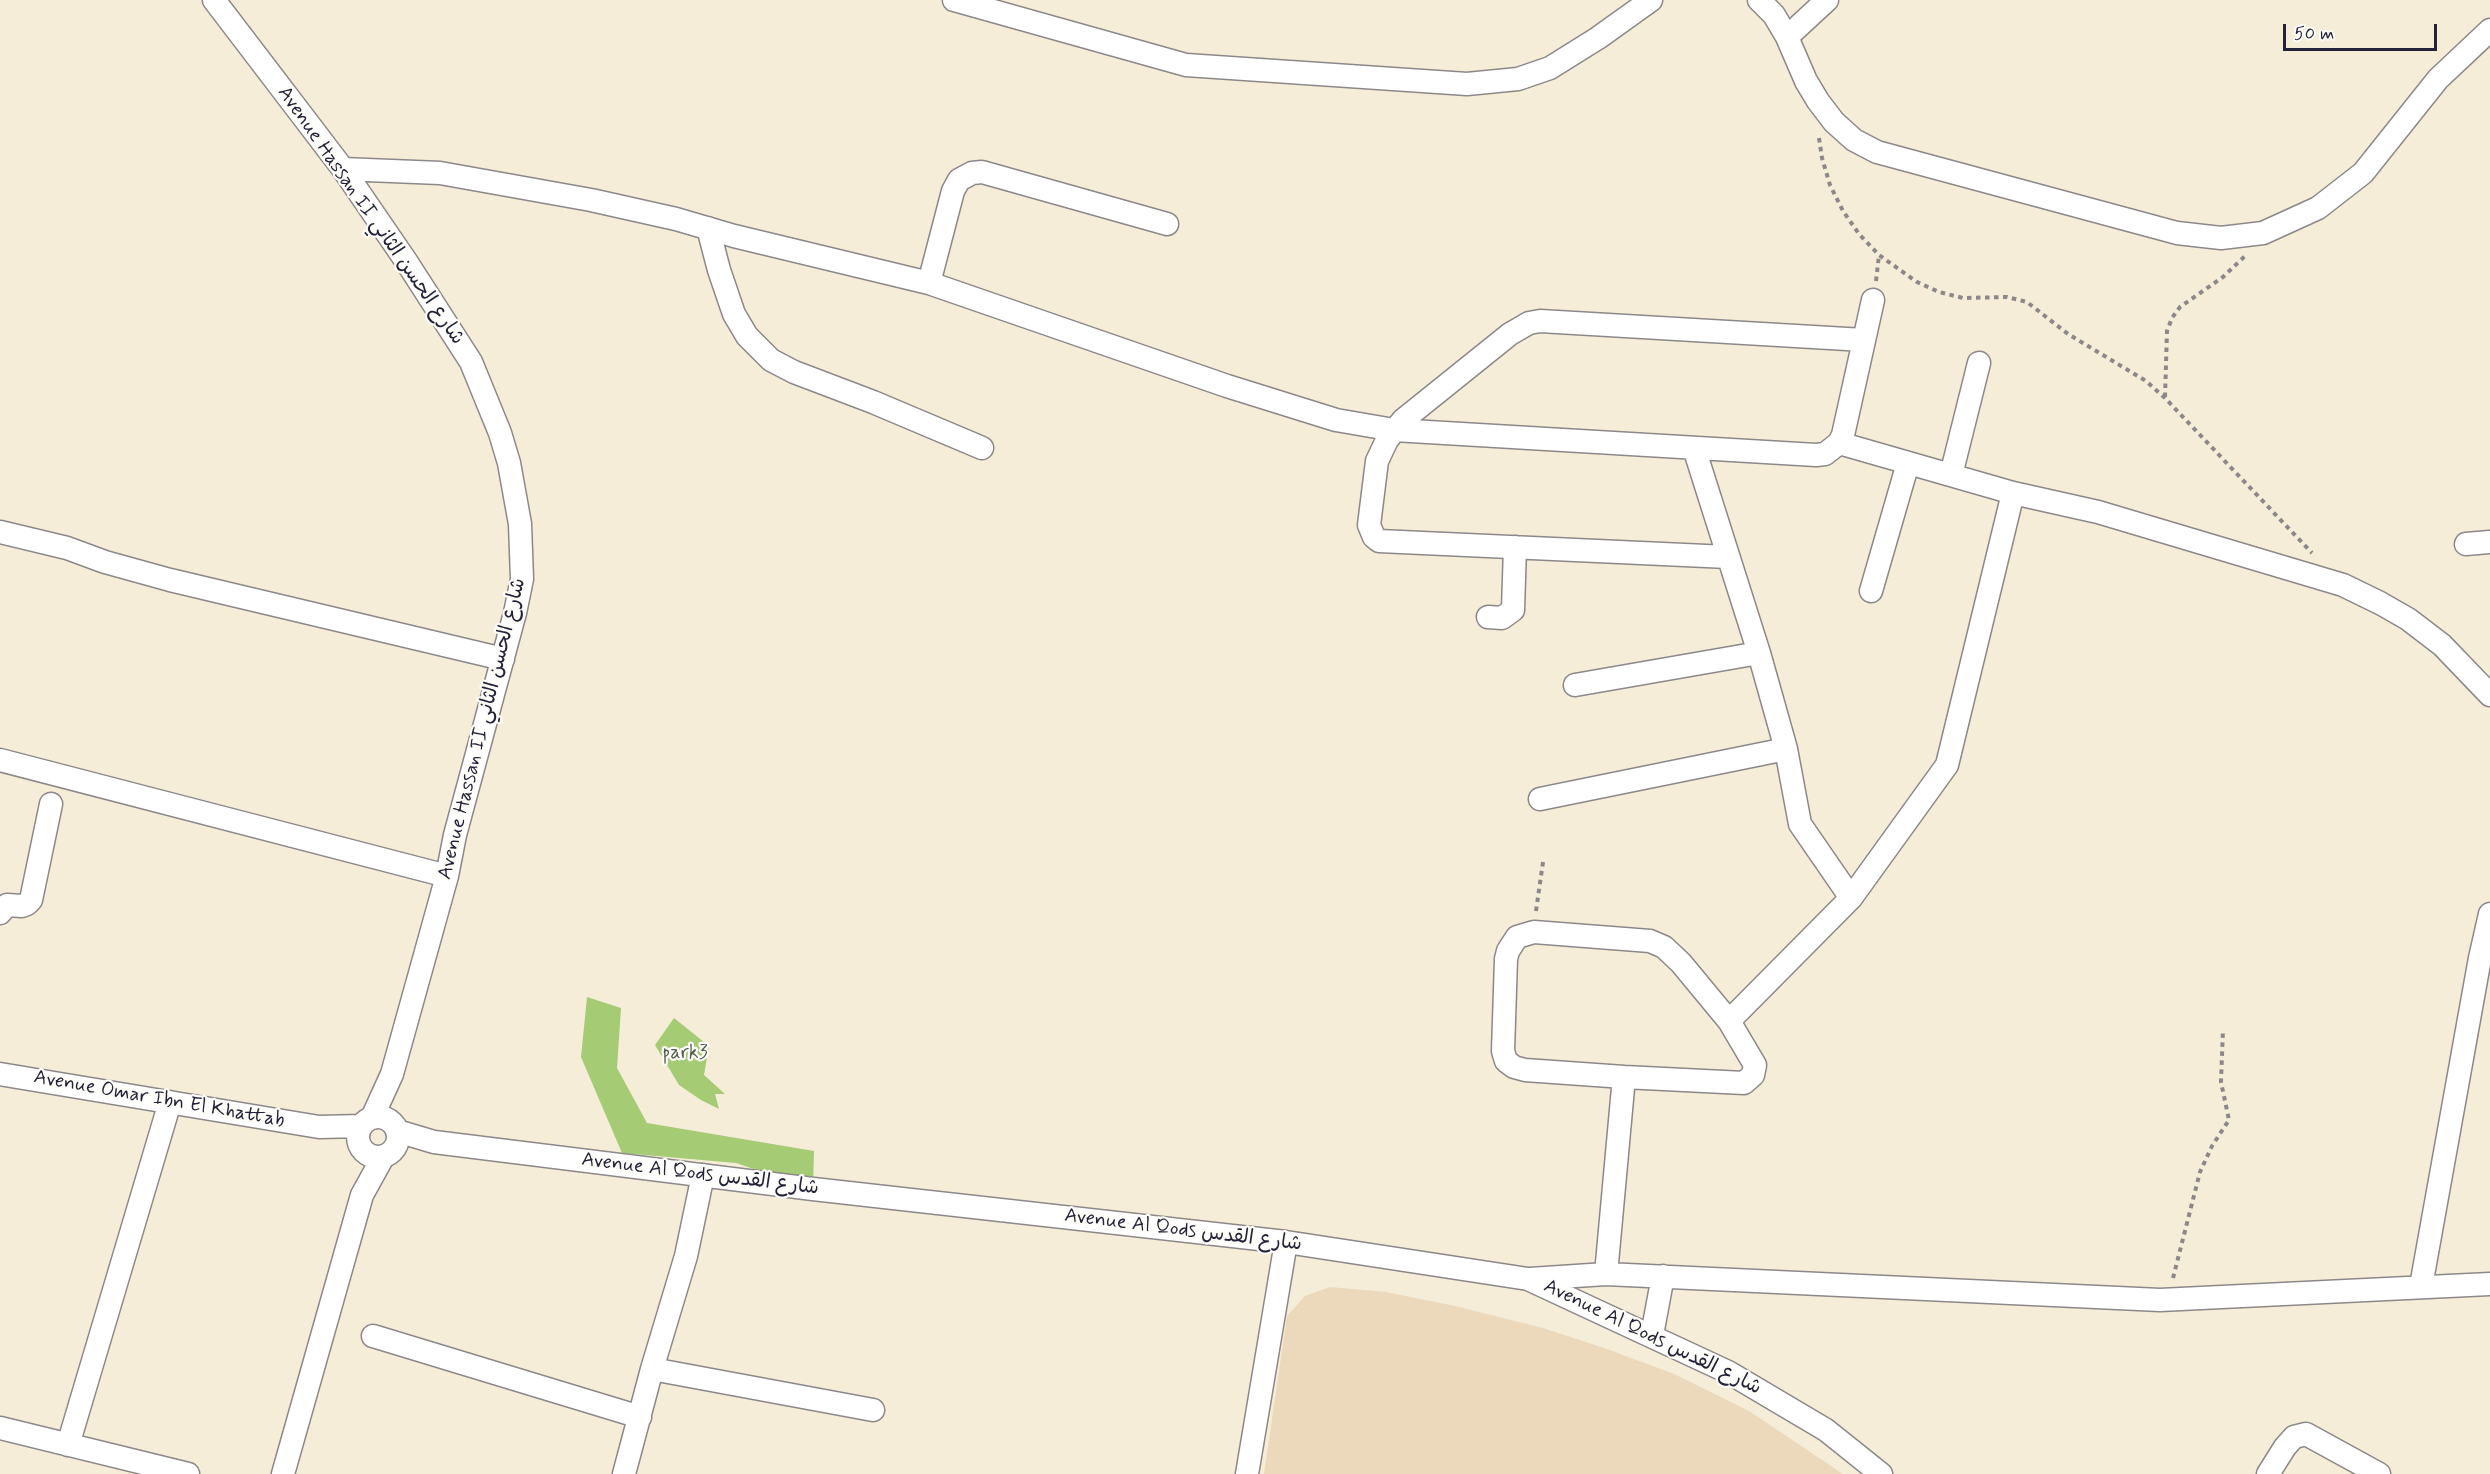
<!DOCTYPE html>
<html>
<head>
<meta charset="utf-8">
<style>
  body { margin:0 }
  #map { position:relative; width:2490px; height:1474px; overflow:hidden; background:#f5edd8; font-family:Mynerve,sans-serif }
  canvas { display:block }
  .scale { position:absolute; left:2283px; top:24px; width:154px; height:27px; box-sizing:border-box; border:3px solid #22223b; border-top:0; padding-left:8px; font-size:18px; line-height:21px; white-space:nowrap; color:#22223b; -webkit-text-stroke:4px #fdfcf7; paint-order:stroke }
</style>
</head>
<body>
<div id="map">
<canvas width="2490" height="1474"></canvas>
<div class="scale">50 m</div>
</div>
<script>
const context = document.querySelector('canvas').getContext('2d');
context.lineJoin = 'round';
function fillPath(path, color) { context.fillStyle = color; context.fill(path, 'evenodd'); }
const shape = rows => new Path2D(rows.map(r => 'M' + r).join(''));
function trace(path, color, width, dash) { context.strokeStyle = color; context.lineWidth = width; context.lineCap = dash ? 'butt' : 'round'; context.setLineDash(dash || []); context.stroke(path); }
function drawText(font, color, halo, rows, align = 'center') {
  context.font = font + ' Mynerve,"Playpen Sans Arabic",sans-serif'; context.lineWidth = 4.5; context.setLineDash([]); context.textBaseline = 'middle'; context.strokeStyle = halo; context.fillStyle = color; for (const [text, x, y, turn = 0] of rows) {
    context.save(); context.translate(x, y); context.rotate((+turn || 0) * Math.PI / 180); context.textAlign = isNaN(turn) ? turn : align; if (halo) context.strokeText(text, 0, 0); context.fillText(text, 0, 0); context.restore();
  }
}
fillPath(shape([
  [1330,1287,1386,1292,1455,1306,1543,1328,1607,1349,1674,1374,1749,1411,1843,1474,1264,1474,1287,1316,1305,1296]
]), '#ecd8ba');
fillPath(shape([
  [587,997,621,1008,617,1068,647,1123,814,1151,813,1189,736,1163,622,1153,581,1057],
  [674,1018,709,1046,704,1075,725,1094,715,1094,719,1109,701,1100,679,1085,655,1045]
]), '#a5cb75');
const minor = shape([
  [214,0,343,169,406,261,471,362,500,433,509,463,520,524,522,579,515,613,455,835,447,876,392,1074,372,1118],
  [954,0,1186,65,1467,84,1518,79,1550,68,1598,38,1651,0],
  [1759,0,1774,15,1787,37,1806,81,1818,101,1834,122,1854,140,1877,152,2177,233,2221,238,2263,233,2318,208,2363,173,2438,79,2490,30],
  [1787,37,1827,0],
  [343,169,440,173,591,200,676,219,734,236,929,283,1227,386,1336,420,1394,430,1816,455,1825,454,1839,443,1843,435,1873,300],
  [708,228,719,270,734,314,747,336,771,360,794,372,873,402,982,448],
  [929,283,953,191,959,180,972,173,982,172,1167,224],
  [1839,443,2013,493,2098,512,2343,585,2380,603,2408,619,2442,645,2490,695],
  [1694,448,1759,653,1786,749,1800,824,1851,898],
  [1951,475,1979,363],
  [0,532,67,548,105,562,170,580,503,659],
  [2466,544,2490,542],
  [1728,557,1379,541,1374,537,1369,525,1377,461,1387,440,1403,420,1510,334,1529,323,1540,321,1864,340],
  [1871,591,1908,463],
  [1488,617,1502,618,1513,610,1515,547],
  [1575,685,1759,653],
  [0,760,447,876],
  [1540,799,1786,749],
  [0,913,7,905,22,906,27,904,31,900,51,804],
  [1729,1021,1851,898,1947,765,2013,493],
  [0,1074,319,1127,361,1126],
  '358 1137a20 20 0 1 1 40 0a20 20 0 1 1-40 0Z',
  [397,1131,434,1142,813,1189,1286,1242,1528,1279,1728,1372,1826,1430,1881,1474],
  [1606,1274,1624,1077,1744,1083,1753,1075,1755,1065,1729,1021,1681,963,1664,947,1650,941,1534,932,1517,937,1508,951,1506,959,1503,1051,1506,1061,1514,1067,1525,1070,1624,1077],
  [1530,1279,1606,1274,2160,1300,2490,1284],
  [2421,1286,2480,958,2490,914],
  [1652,1335,1663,1276],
  [373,1336,640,1417],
  [652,1369,873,1410],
  [0,1428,188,1474],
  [68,1445,170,1102],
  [283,1474,362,1195,383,1157],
  [624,1474,652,1369,686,1256,703,1175],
  [1247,1474,1286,1242],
  [2268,1474,2285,1447,2294,1437,2306,1434,2379,1474]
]);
trace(minor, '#8c888a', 25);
trace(shape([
  [1819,138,1822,158,1830,185,1843,211,1859,234,1879,255,1917,282,1939,292,1963,298,2007,297,2027,302,2068,334,2146,381,2165,398,2312,553],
  [1876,281,1879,255],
  [2165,397,2167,331,2172,318,2180,307,2223,277,2246,255],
  [1536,911,1543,862],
  [2173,1278,2200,1172,2212,1146,2229,1120,2221,1082,2223,1029]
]), '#8c888a', 4, [4.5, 4.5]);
trace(minor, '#fff', 22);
drawText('20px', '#22223b', '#fdfcf7', [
  ["Avenue Hassan II شارع الحسن الثاني",370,216,55],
  ["Avenue Hassan II شارع الحسن الثاني",483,729,-76],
  ["Avenue Omar Ibn El Khattab",159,1100,10],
  ["Avenue Al Qods شارع القدس",700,1175,7],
  ["Avenue Al Qods شارع القدس",1183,1231,7],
  ["Avenue Al Qods شارع القدس",1652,1338,26]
]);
drawText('20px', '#505d4f', '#fdfcf7', [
  ["park3",685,1054]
]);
</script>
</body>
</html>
